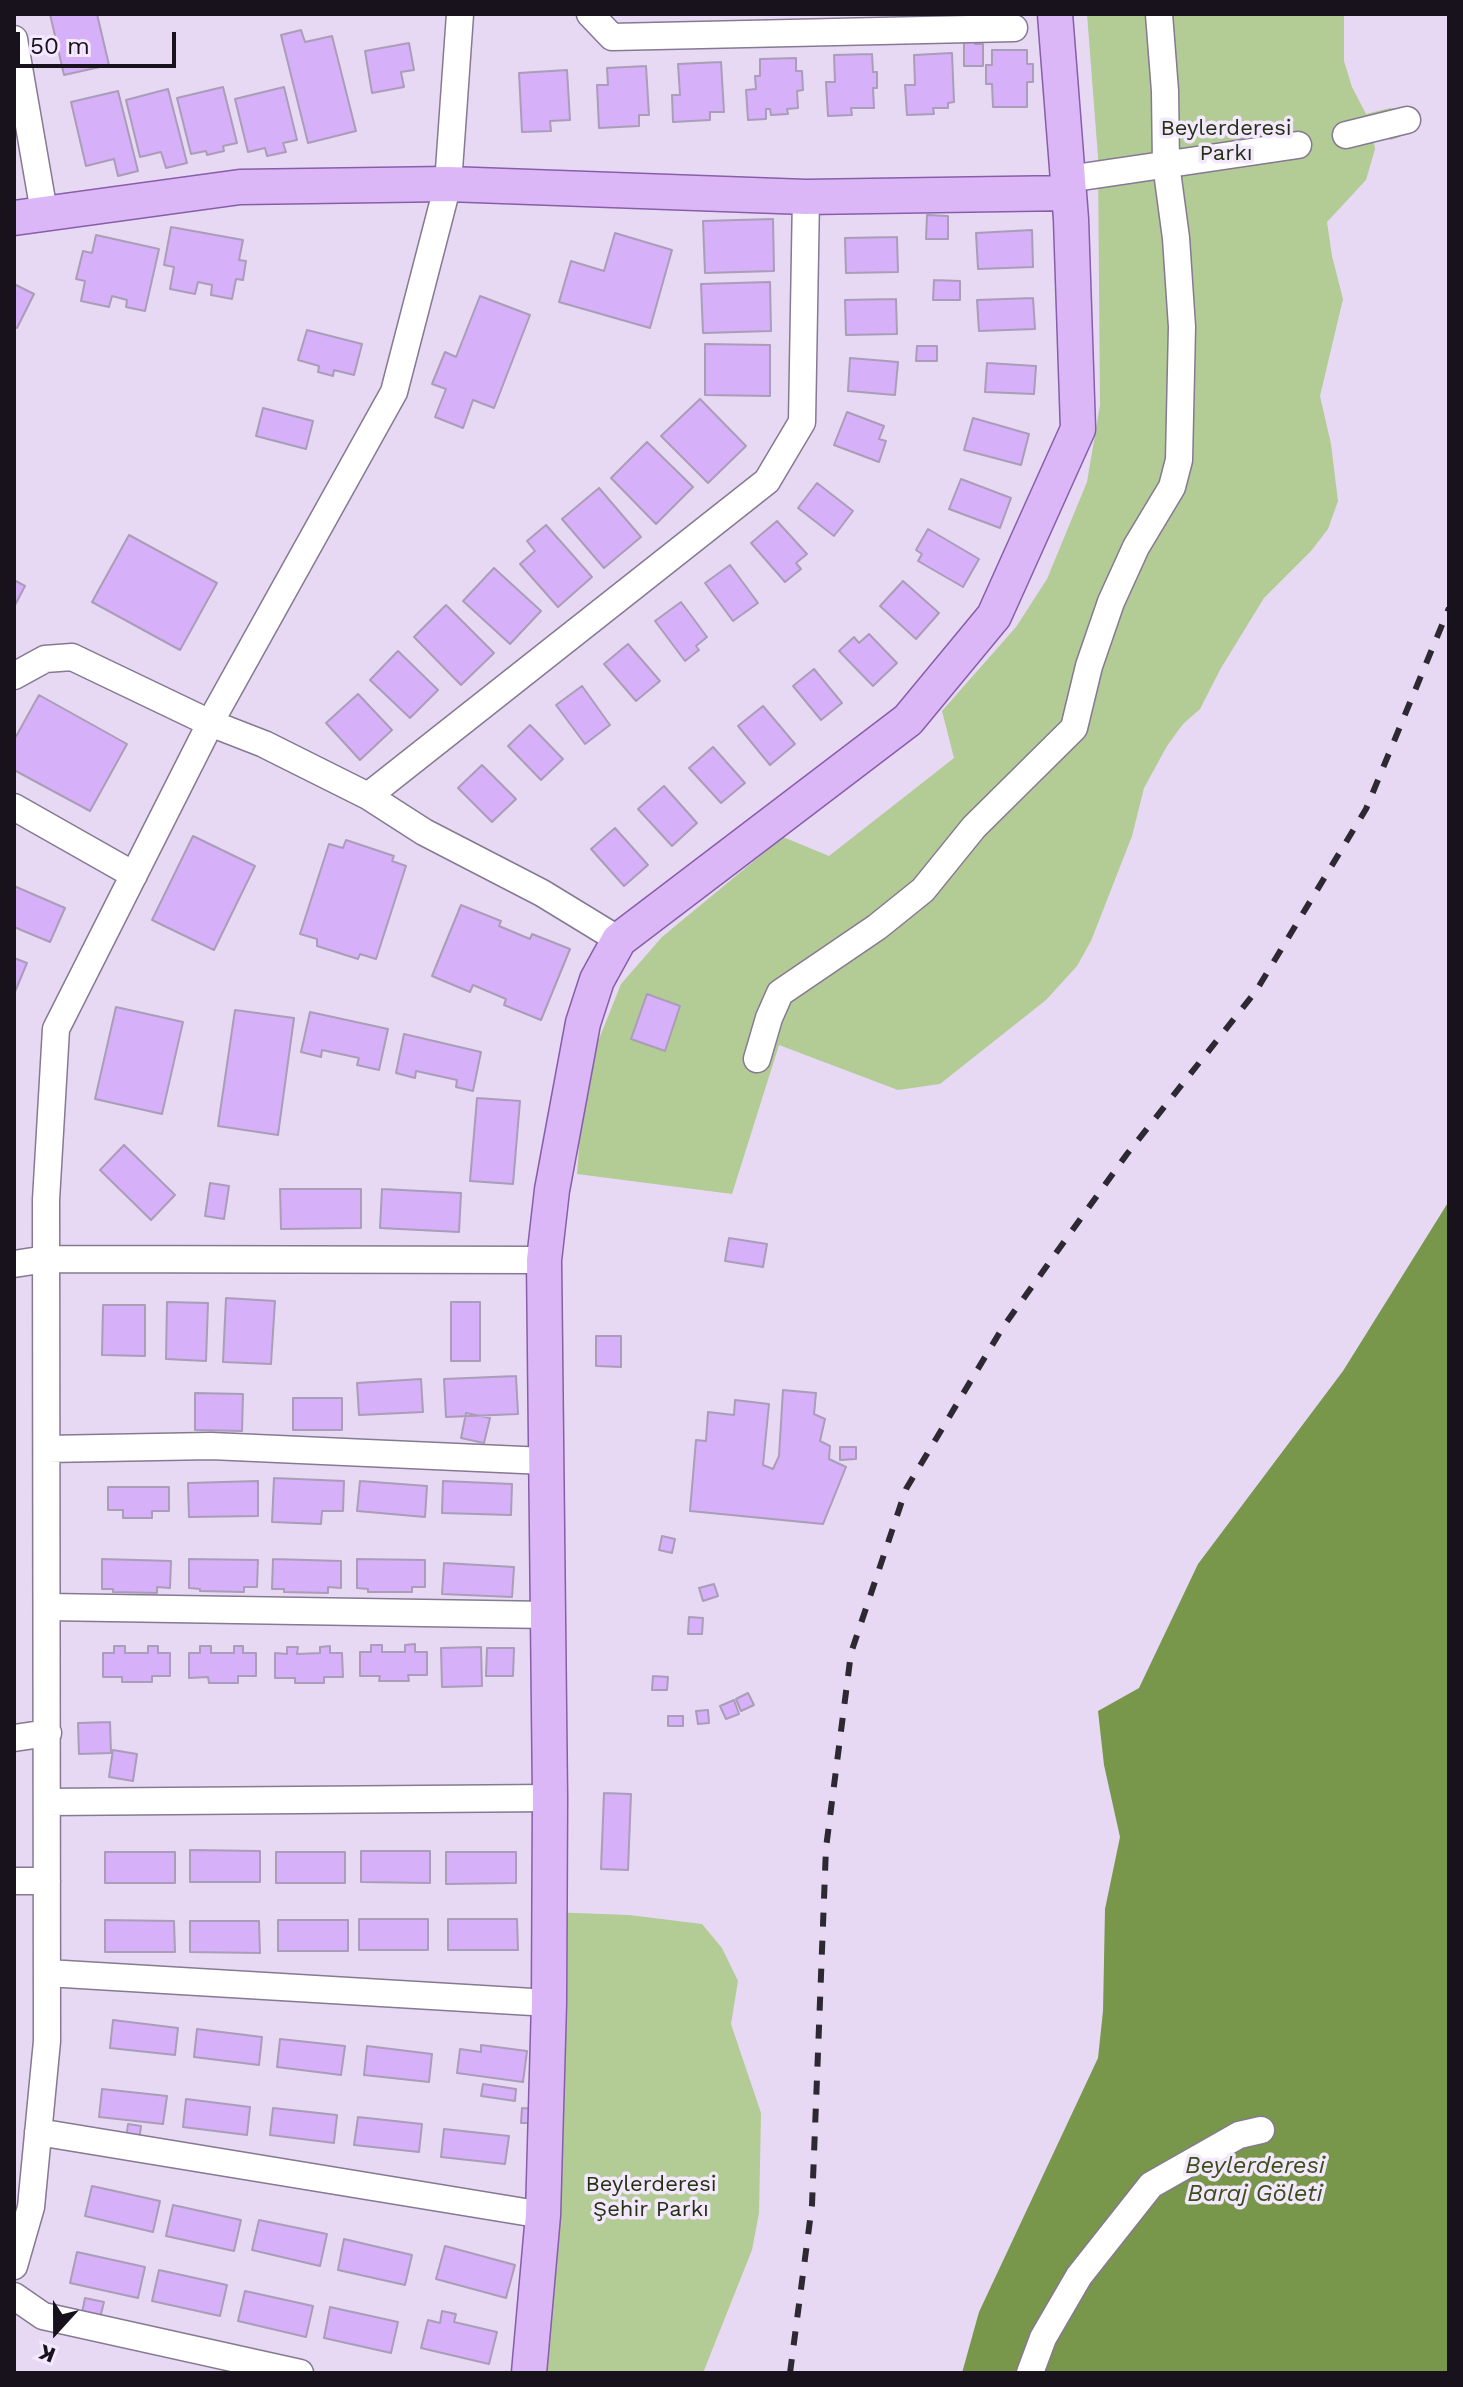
<!DOCTYPE html>
<html>
<head>
<meta charset="utf-8">
<style>
  body { margin:0 }
  #map { position:relative; width:1463px; height:2387px; overflow:hidden; background:#e7d9f4; font-family:"Work Sans",sans-serif }
  canvas { display:block }
  .frame { position:absolute; inset:0; border:16px solid #17121b; pointer-events:none }
  .north { position:absolute; left:16px; top:2291px; width:80px; height:80px; -webkit-text-stroke:6px #f3e8fe; paint-order:stroke; rotate:201deg; font-size:22px; font-weight:700; line-height:32px; text-align:center; color:#17121b }
  .north::after { content:''; display:block; margin:auto; width:28px; height:36px; background:#17121b; clip-path:polygon(50% 0,100% 100%,50% 72%,0 100%) }
  .scale { position:absolute; left:16px; top:32px; width:160px; height:36px; box-sizing:border-box; border:4px solid #17121b; border-top:0; padding-left:10px; font-size:24px; line-height:28px; white-space:nowrap; color:#17121b; -webkit-text-stroke:6px #f3e8fe; paint-order:stroke }
</style>
</head>
<body>
<div id="map">
<canvas width="1463" height="2387"></canvas>
<div class="frame"></div>
<div class="north">K</div>
<div class="scale">50 m</div>
</div>
<script>
const context = document.querySelector('canvas').getContext('2d');
context.lineJoin = 'round';
function fillPath(path, color) { context.fillStyle = color; context.fill(path, 'evenodd'); }
const shape = rows => new Path2D(rows.map(r => 'M' + r).join(''));
function trace(path, color, width, dash) { context.strokeStyle = color; context.lineWidth = width; context.lineCap = dash ? 'butt' : 'round'; context.setLineDash(dash || []); context.stroke(path); }
function drawText(font, color, halo, rows, align = 'center') {
  context.font = font + ' "Work Sans",sans-serif'; context.lineWidth = 7; context.setLineDash([]); context.textBaseline = 'middle'; context.strokeStyle = halo; context.fillStyle = color; for (const [text, x, y, turn = 0] of rows) {
    context.save(); context.translate(x, y); context.rotate((+turn || 0) * Math.PI / 180); context.textAlign = isNaN(turn) ? turn : align; if (halo) context.strokeText(text, 0, 0); context.fillText(text, 0, 0); context.restore();
  }
}
fillPath(shape([
  [1087,14,1344,14,1344,61,1352,87,1366,114,1390,108,1398,109,1406,125,1400,137,1391,140,1380,136,1373,137,1375,149,1366,180,1327,222,1332,256,1343,299,1320,396,1331,444,1338,501,1328,529,1311,551,1264,598,1221,668,1200,709,1183,724,1167,746,1144,788,1132,836,1091,941,1077,966,1046,1000,940,1084,898,1090,779,1045,732,1194,577,1174,582,1104,595,1049,621,984,662,937,783,837,829,856,954,758,942,711,1016,627,1047,579,1087,482,1100,405,1098,157],
  [549,1912,629,1915,702,1924,722,1948,738,1981,731,2024,761,2113,759,2213,752,2250,703,2373,528,2373]
]), '#b3cb94');
fillPath(shape([
  [1449,1201,1449,2373,962,2373,979,2312,1098,2058,1103,2011,1105,1909,1120,1837,1104,1765,1098,1711,1139,1688,1198,1564,1343,1371]
]), '#78974b');
const building = shape([
  [50,14,97,14,109,65,64,75,50,14],
  [301,30,305,42,332,36,356,131,308,143,281,35,301,30],
  [964,35,975,35,975,44,983,44,983,66,964,66,964,35],
  [409,43,414,70,401,72,404,87,372,93,365,51,409,43],
  [992,50,1027,50,1027,64,1033,64,1033,82,1027,82,1027,107,993,107,992,84,986,84,986,65,992,65,992,50],
  [952,53,954,102,948,103,948,108,933,108,934,114,907,115,905,85,915,85,914,55,952,53],
  [872,54,873,72,877,72,877,88,873,88,874,108,851,108,852,115,828,116,826,82,835,82,834,55,872,54],
  [796,58,796,71,802,71,803,90,797,91,798,108,787,109,788,114,771,115,770,109,766,109,766,119,748,120,746,90,756,89,755,76,760,76,760,59,796,58],
  [721,62,724,112,710,112,710,120,673,122,672,95,680,95,678,64,721,62],
  [646,66,649,115,639,115,639,126,599,128,597,85,608,85,607,68,646,66],
  [567,70,570,120,550,121,551,131,522,132,519,73,567,70],
  [223,87,237,143,223,146,224,151,207,155,206,151,191,154,177,98,223,87],
  [284,87,297,140,283,143,286,152,267,156,265,148,248,152,235,99,284,87],
  [168,89,187,163,166,168,161,152,140,157,126,100,168,89],
  [118,91,138,171,118,176,114,159,86,166,71,102,118,91],
  [927,215,948,216,948,239,926,239,927,215],
  [773,219,774,271,705,273,703,221,773,219],
  [171,227,243,240,239,260,246,261,243,280,236,279,232,299,211,295,212,285,198,282,195,294,170,289,174,267,164,265,171,227],
  [1032,230,1033,267,978,269,976,233,1032,230],
  [615,233,672,250,650,328,559,302,571,261,604,271,615,233],
  [96,235,159,249,145,311,126,307,127,300,112,296,109,307,81,301,85,281,76,279,83,251,92,253,96,235],
  [897,237,898,272,846,273,845,238,897,237],
  [934,280,960,281,960,300,933,300,934,280],
  [770,282,771,331,703,333,701,284,770,282],
  [14,284,34,294,17,328,14,326,14,284],
  [480,296,530,315,494,408,473,400,463,428,435,417,446,389,432,384,445,352,456,357,480,296],
  [1033,298,1035,329,979,331,977,300,1033,298],
  [896,299,897,334,846,335,845,300,896,299],
  [307,330,362,344,354,375,334,370,333,376,318,372,319,366,298,360,307,330],
  [705,344,770,345,770,396,705,395,705,344],
  [917,346,937,346,937,361,916,361,917,346],
  [850,358,898,362,895,395,848,391,850,358],
  [987,363,1036,366,1034,394,985,392,987,363],
  [700,399,746,446,708,483,661,436,700,399],
  [263,408,313,421,306,449,256,436,263,408],
  [847,412,884,426,879,439,886,441,879,462,834,445,847,412],
  [973,418,1029,434,1021,465,964,450,973,418],
  [647,442,693,487,656,524,611,478,647,442],
  [961,479,1011,498,1000,528,949,509,961,479],
  [817,483,853,511,834,536,798,508,817,483],
  [599,488,641,537,604,568,562,519,599,488],
  [777,521,807,554,796,563,801,569,785,582,751,543,777,521],
  [546,525,592,577,558,607,520,564,535,551,527,541,546,525],
  [928,529,979,559,963,587,918,561,922,554,916,550,928,529],
  [129,535,217,583,180,650,92,602,129,535],
  [730,565,758,603,733,621,705,583,730,565],
  [494,568,541,611,510,644,463,601,494,568],
  [14,580,25,586,14,607,14,580],
  [903,581,939,613,916,639,880,606,903,581],
  [681,602,707,637,696,646,699,650,685,661,655,621,681,602],
  [446,605,494,653,461,685,414,637,446,605],
  [869,634,897,663,873,686,839,651,854,637,859,643,869,634],
  [628,644,660,681,636,701,604,664,628,644],
  [398,651,438,690,410,718,370,680,398,651],
  [814,669,842,703,821,720,793,686,814,669],
  [582,686,610,725,585,744,556,705,582,686],
  [358,694,392,730,360,760,326,723,358,694],
  [39,695,127,744,90,811,14,770,14,740,39,695],
  [763,706,795,744,770,765,738,726,763,706],
  [530,725,563,759,541,780,508,746,530,725],
  [713,747,745,783,721,803,689,768,713,747],
  [482,765,516,799,492,822,458,788,482,765],
  [664,786,697,823,672,846,638,809,664,786],
  [615,828,648,865,624,886,591,849,615,828],
  [193,836,255,866,214,950,152,920,193,836],
  [346,840,394,856,392,861,406,866,376,959,360,954,358,959,317,946,317,939,300,934,329,844,343,848,346,840],
  [14,886,65,908,50,942,14,927,14,886],
  [461,905,501,921,499,926,530,939,532,934,570,949,541,1020,504,1005,506,999,473,985,470,992,432,976,461,905],
  [14,958,27,963,14,994,14,958],
  [647,994,680,1006,665,1051,631,1039,647,994],
  [116,1007,183,1022,162,1114,95,1099,116,1007],
  [235,1010,294,1018,278,1135,218,1126,235,1010],
  [310,1012,388,1029,379,1070,357,1065,359,1058,322,1050,321,1057,301,1052,310,1012],
  [404,1034,481,1052,473,1091,456,1087,457,1080,416,1071,415,1078,396,1073,404,1034],
  [477,1098,520,1101,513,1184,470,1181,477,1098],
  [124,1145,175,1195,151,1220,100,1170,124,1145],
  [210,1183,229,1186,224,1219,205,1216,210,1183],
  [280,1189,361,1189,361,1228,281,1229,280,1189],
  [382,1189,461,1193,459,1232,380,1228,382,1189],
  [729,1238,767,1244,763,1267,725,1261,729,1238],
  [226,1298,275,1301,271,1364,223,1362,226,1298],
  [167,1302,208,1303,206,1361,166,1359,167,1302],
  [451,1302,480,1302,480,1361,451,1361,451,1302],
  [103,1305,145,1305,145,1356,102,1355,103,1305],
  [596,1336,621,1336,621,1367,596,1366,596,1336],
  [516,1376,518,1414,446,1417,444,1379,516,1376],
  [421,1379,423,1412,359,1415,357,1383,421,1379],
  [783,1390,816,1393,814,1414,825,1419,820,1441,830,1446,829,1459,846,1467,823,1524,690,1511,696,1440,706,1441,708,1412,734,1415,735,1400,769,1404,763,1465,773,1469,779,1456,783,1390],
  [195,1393,243,1394,242,1431,195,1430,195,1393],
  [293,1398,342,1398,342,1430,293,1430,293,1398],
  [466,1413,490,1418,484,1443,461,1438,466,1413],
  [840,1447,856,1447,856,1459,840,1460,840,1447],
  [274,1478,344,1481,343,1511,322,1511,321,1524,272,1522,274,1478],
  [258,1481,258,1516,189,1517,188,1483,258,1481],
  [360,1481,427,1486,425,1517,357,1511,360,1481],
  [443,1481,512,1484,511,1515,442,1513,443,1481],
  [108,1487,169,1487,169,1511,152,1511,152,1518,123,1518,123,1510,108,1510,108,1487],
  [662,1536,675,1539,672,1553,659,1550,662,1536],
  [102,1559,171,1561,170,1588,157,1587,157,1593,113,1592,113,1589,102,1589,102,1559],
  [189,1559,258,1560,257,1587,244,1587,244,1592,200,1591,200,1589,189,1588,189,1559],
  [273,1559,341,1561,341,1588,328,1587,328,1593,284,1592,284,1589,272,1589,273,1559],
  [357,1559,425,1560,425,1587,412,1587,412,1592,368,1592,368,1589,357,1588,357,1559],
  [444,1563,514,1567,512,1597,442,1594,444,1563],
  [714,1584,718,1596,703,1601,699,1588,714,1584],
  [689,1617,703,1618,702,1634,688,1634,689,1617],
  [415,1644,415,1652,427,1652,427,1675,408,1675,409,1681,379,1681,380,1676,360,1676,360,1652,371,1652,371,1645,382,1645,382,1652,405,1652,405,1645,415,1644],
  [114,1646,125,1646,125,1653,148,1653,148,1646,158,1646,158,1653,170,1653,170,1676,152,1676,152,1682,122,1682,122,1677,103,1677,103,1653,114,1653,114,1646],
  [200,1646,211,1646,211,1653,234,1653,234,1646,243,1646,243,1653,256,1653,256,1676,238,1676,238,1683,209,1683,208,1677,189,1678,189,1653,200,1653,200,1646],
  [330,1646,330,1653,342,1653,343,1677,324,1677,324,1683,295,1683,295,1678,275,1678,275,1653,287,1654,287,1647,298,1647,297,1654,320,1653,320,1647,330,1646],
  [481,1647,482,1686,442,1687,441,1648,481,1647],
  [487,1648,514,1648,513,1676,486,1676,487,1648],
  [653,1676,668,1677,667,1690,652,1690,653,1676],
  [748,1693,754,1705,741,1711,736,1699,748,1693],
  [734,1700,739,1714,726,1719,720,1706,734,1700],
  [708,1710,709,1723,698,1724,696,1711,708,1710],
  [668,1716,683,1716,683,1726,668,1726,668,1716],
  [110,1722,111,1753,79,1754,78,1723,110,1722],
  [113,1750,137,1754,133,1781,109,1777,113,1750],
  [604,1793,631,1794,628,1870,601,1869,604,1793],
  [190,1850,260,1851,260,1882,190,1882,190,1850],
  [361,1851,430,1851,430,1883,361,1882,361,1851],
  [105,1852,175,1852,175,1883,105,1883,105,1852],
  [276,1852,345,1852,345,1883,276,1883,276,1852],
  [446,1852,516,1852,516,1883,446,1884,446,1852],
  [359,1919,428,1919,428,1950,359,1950,359,1919],
  [448,1919,517,1919,518,1950,448,1950,448,1919],
  [105,1920,174,1921,175,1952,105,1952,105,1920],
  [278,1920,348,1920,348,1951,278,1951,278,1920],
  [190,1921,259,1921,260,1953,190,1952,190,1921],
  [113,2020,178,2028,175,2055,110,2048,113,2020],
  [197,2029,262,2037,259,2065,194,2057,197,2029],
  [280,2039,345,2046,341,2075,277,2067,280,2039],
  [481,2045,527,2051,523,2082,457,2073,460,2049,481,2052,481,2045],
  [367,2046,432,2054,429,2082,364,2075,367,2046],
  [483,2084,516,2089,515,2101,481,2096,483,2084],
  [102,2089,167,2096,163,2124,99,2117,102,2089],
  [186,2099,250,2107,247,2135,183,2127,186,2099],
  [273,2108,337,2115,334,2143,270,2135,273,2108],
  [522,2108,540,2109,539,2123,521,2123,522,2108],
  [358,2117,422,2124,419,2152,354,2145,358,2117],
  [128,2124,141,2126,139,2141,126,2140,128,2124],
  [444,2129,509,2136,505,2164,441,2157,444,2129],
  [92,2186,160,2201,153,2232,85,2216,92,2186],
  [173,2205,241,2220,234,2251,166,2236,173,2205],
  [259,2220,327,2234,320,2266,252,2250,259,2220],
  [344,2239,412,2255,405,2285,338,2270,344,2239],
  [445,2246,515,2265,506,2298,436,2279,445,2246],
  [77,2252,145,2267,138,2298,70,2283,77,2252],
  [159,2270,227,2285,220,2316,152,2301,159,2270],
  [245,2291,313,2306,306,2337,238,2321,245,2291],
  [85,2298,104,2302,99,2322,81,2318,85,2298],
  [330,2307,398,2322,391,2353,324,2338,330,2307],
  [442,2311,456,2314,454,2322,497,2332,489,2364,421,2348,428,2320,440,2323,442,2311]
]);
fillPath(building, '#d7b0fa');
trace(building, '#aa9db7', 2);
const minor = shape([
  [590,14,612,37,1014,28],
  [14,39,44,212],
  [1346,135,1407,120],
  [1068,179,1298,145],
  [14,676,45,659,72,657,210,723,264,744,368,796,767,481,802,422,806,197],
  [368,796,424,832,542,893,619,940],
  [14,807,134,875],
  [757,1059,769,1018,780,993,877,927,923,890,974,827,1074,728,1089,666,1111,602,1136,547,1172,487,1179,460,1182,327,1176,238,1166,164,1165,91,1159,14],
  [14,1264,46,1259,544,1260],
  [47,1449,211,1446,545,1461],
  [48,1607,548,1615],
  [14,1738,48,1733],
  [47,1802,550,1798],
  [14,1881,47,1881],
  [47,1973,549,2003],
  [38,2132,543,2215],
  [14,2266,31,2207,47,2041,46,1200,56,1029,217,710,394,392,448,184,460,14],
  [14,2296,43,2316,300,2373],
  [1030,2373,1043,2338,1079,2276,1151,2185,1239,2135,1261,2130]
]);
const major = shape([
  [14,218,240,187,448,184,806,197,1069,193],
  [529,2373,543,2215,549,2003,550,1798,544,1260,552,1190,583,1023,597,980,619,940,908,720,994,616,1078,429,1071,219,1055,14]
]);
trace(minor, '#867992', 29);
trace(major, '#875ea8', 37);
trace(minor, '#fff', 26);
trace(major, '#dcb7f8', 34);
trace(shape([
  [790,2373,812,2205,826,1848,851,1653,906,1489,1003,1327,1127,1154,1256,991,1366,809,1449,608]
]), '#2d2832', 6, [14, 14]);
drawText('22px', '#243110', '#f3e8fe', [
  ["Beylerderesi",1226,129],
  ["Parkı",1226,154],
  ["Beylerderesi",651,2185],
  ["Şehir Parkı",651,2210]
]);
drawText('italic 24px', '#3a4f18', '#f3e8fe', [
  ["Beylerderesi",1255,2166],
  ["Baraj Göleti",1255,2194]
]);
</script>
</body>
</html>
